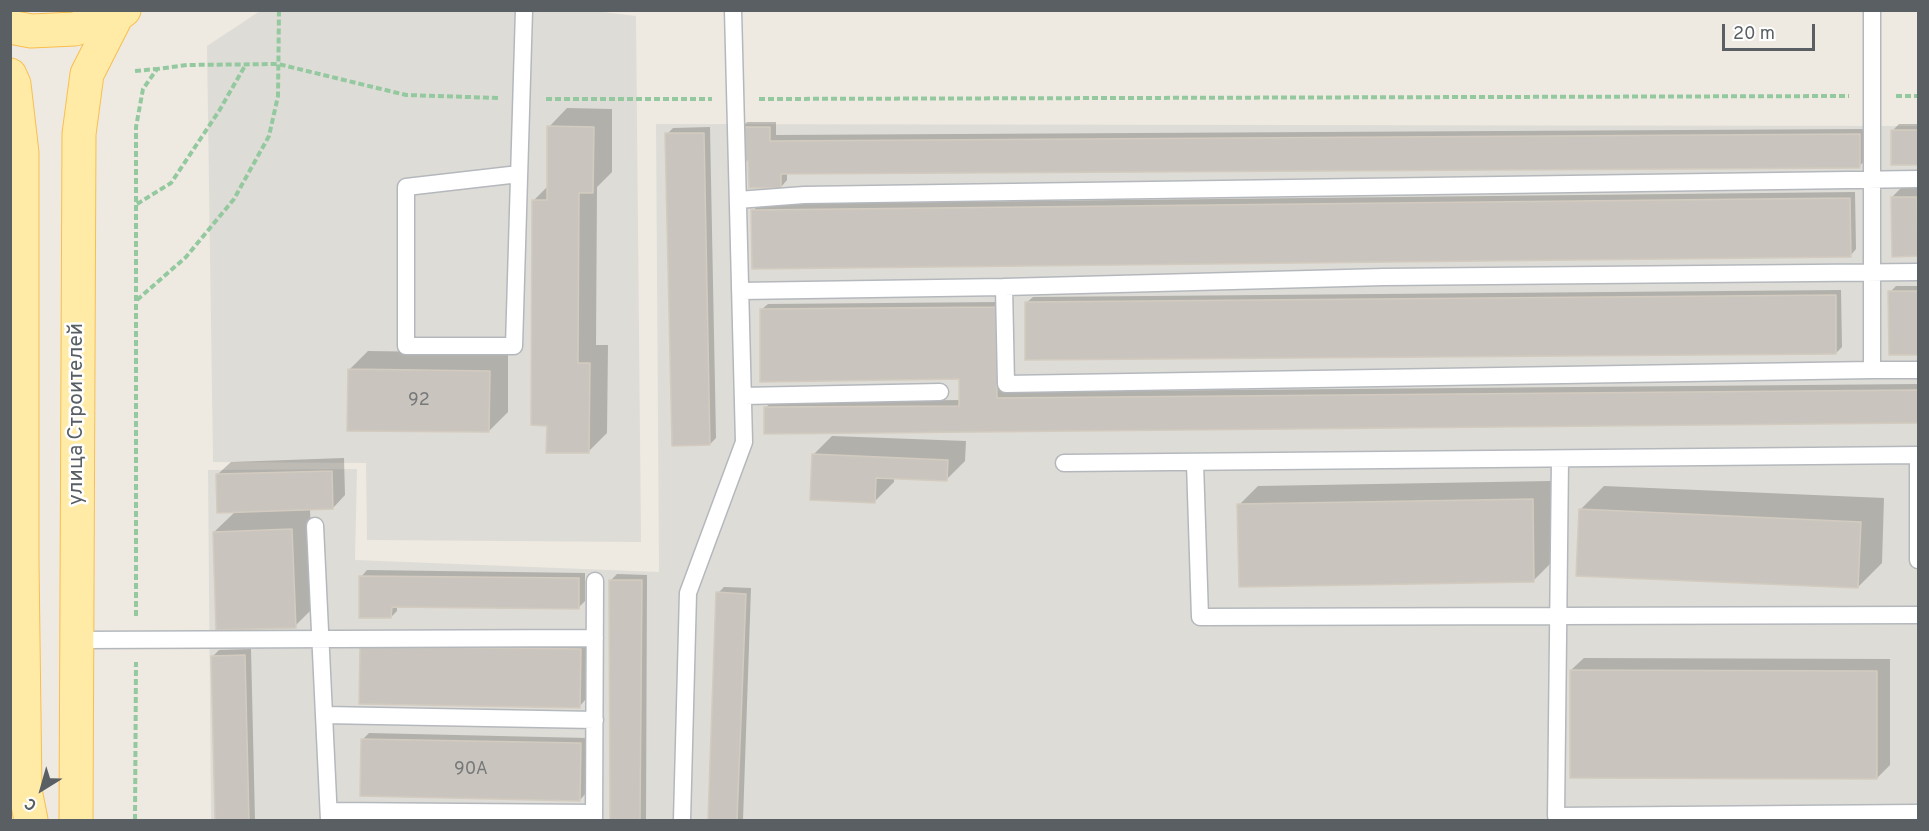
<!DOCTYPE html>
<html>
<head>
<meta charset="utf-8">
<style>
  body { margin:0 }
  #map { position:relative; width:1929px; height:831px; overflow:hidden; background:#eeeae1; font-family:Overpass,sans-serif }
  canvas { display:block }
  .frame { position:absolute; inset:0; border:12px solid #5a5f63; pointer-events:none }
  .north { position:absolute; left:12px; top:759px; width:60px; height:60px; -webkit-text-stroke:4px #fff; paint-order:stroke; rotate:217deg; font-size:16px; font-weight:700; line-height:24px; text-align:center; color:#5a5f63 }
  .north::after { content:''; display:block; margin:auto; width:21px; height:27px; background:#5a5f63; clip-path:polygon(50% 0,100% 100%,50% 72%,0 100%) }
  .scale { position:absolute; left:1722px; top:24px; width:93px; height:27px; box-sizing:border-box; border:3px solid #5a5f63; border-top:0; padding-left:8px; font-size:18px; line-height:21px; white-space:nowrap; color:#5a5f63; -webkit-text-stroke:4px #fff; paint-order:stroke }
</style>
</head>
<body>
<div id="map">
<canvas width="1929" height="831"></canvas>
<div class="frame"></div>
<div class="north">С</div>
<div class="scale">20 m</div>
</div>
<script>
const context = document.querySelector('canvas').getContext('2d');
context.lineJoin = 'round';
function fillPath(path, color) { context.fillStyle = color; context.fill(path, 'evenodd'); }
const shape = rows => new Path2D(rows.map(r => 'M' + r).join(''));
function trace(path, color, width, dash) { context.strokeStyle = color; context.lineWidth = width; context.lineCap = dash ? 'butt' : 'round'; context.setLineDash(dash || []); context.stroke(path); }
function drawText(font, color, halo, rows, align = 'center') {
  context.font = font + ' Overpass,sans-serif'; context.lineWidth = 5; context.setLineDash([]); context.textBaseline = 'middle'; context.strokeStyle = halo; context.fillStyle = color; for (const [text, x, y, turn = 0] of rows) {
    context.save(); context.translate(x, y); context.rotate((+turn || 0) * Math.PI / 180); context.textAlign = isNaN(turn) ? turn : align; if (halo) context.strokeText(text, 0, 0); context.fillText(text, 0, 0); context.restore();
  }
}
fillPath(shape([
  [586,10,636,16,641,542,367,540,366,463,213,462,207,46,260,11],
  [656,124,1918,126,1918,820,211,820,208,470,357,469,355,560,659,572]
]), '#dedcd6');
fillPath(shape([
  [567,108,612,109,612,172,597,187,596,345,608,345,607,433,589,451,548,424,534,200,548,186,549,127],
  [747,122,776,122,776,135,1865,129,1866,160,1859,166,787,173,787,180,781,187,750,159,741,128],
  [1899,124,1918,124,1918,163,1892,163,1892,131],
  [710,127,716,438,710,444,667,134,673,128],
  [1905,184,1918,184,1918,255,1892,197],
  [1855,192,1856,249,1850,256,753,211,759,204],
  [1896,286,1918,286,1918,354,1890,354,1890,292],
  [1841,290,1842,347,1836,353,1026,303,1033,297],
  [1002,302,1003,392,1918,384,1918,422,765,433,765,408,772,402,961,400,960,378,761,310,768,304],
  [368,351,508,353,508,412,489,431,349,370],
  [832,436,966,441,965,461,946,480,894,477,894,482,875,501,813,455],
  [344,458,345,495,333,508,310,509,314,607,295,626,214,532,236,511,218,474,231,462],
  [1551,481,1552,562,1534,580,1239,505,1258,486],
  [1604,486,1884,498,1882,563,1858,587,1580,510],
  [367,570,585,573,585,601,579,607,397,605,397,611,391,617,361,577],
  [617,574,647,575,646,820,611,820,611,580],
  [724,587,751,588,743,820,710,820,718,593],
  [367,640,586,643,585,700,579,707],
  [251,649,255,820,217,820,213,656,219,650],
  [1584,658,1890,659,1890,765,1877,778,1571,670],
  [369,733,587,738,586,793,580,800,363,739]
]), '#0003');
const building = shape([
  [547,126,594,127,593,193,579,193,578,363,590,363,589,453,546,453,547,426,531,425,532,200,547,200,547,126],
  [739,127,770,127,770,141,1860,134,1860,168,781,174,781,188,749,188,748,161,740,161,739,127],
  [1891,130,1918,130,1918,165,1891,165,1891,130],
  [665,133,704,133,710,445,672,446,665,133],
  [1891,197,1917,197,1918,256,1892,257,1891,197],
  [1850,198,1851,257,752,269,751,210,1850,198],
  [1888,291,1918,291,1918,355,1889,355,1888,291],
  [1836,295,1836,354,1025,360,1025,302,1836,295],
  [996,307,997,398,1918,390,1918,423,764,434,764,407,959,406,959,379,760,382,760,309,996,307],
  [348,369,490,371,489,432,347,431,348,369],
  [812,454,948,460,947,481,876,478,875,503,810,500,812,454],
  [332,471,333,509,217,513,216,474,332,471],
  [1533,499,1534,582,1239,587,1237,504,1533,499],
  [1579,509,1861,522,1858,588,1576,576,1579,509],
  [292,529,296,628,216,630,213,532,292,529],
  [359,576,579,578,579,609,392,607,391,618,359,618,359,576],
  [609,580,642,580,640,820,610,820,609,580],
  [716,592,746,594,737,820,708,820,716,592],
  [360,646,581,649,580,708,359,704,360,646],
  [245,655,249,820,215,820,211,656,245,655],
  [1570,670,1877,671,1877,779,1570,778,1570,670],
  [361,739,581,743,580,801,360,796,361,739]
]);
fillPath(building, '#c9c5be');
trace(building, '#d3cbbf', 1.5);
const lane = shape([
  [519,174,406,187,406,346,514,346,524,10],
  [738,200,804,195,1918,179],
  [1004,287,1384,277,1918,272],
  [740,291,1004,287,1006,384,1872,370,1872,10],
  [1872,370,1918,370],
  [743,396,940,392],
  [1918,455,1918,560],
  [1560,459,1556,816,1918,813],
  [1064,463,1918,455],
  [1195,463,1200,617,1918,615],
  [315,526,329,820],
  [77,640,595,638],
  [324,715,595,720],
  [329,811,594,813],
  [594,820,595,581],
  [682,820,688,593,744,442,733,10]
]);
const primary = shape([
  [10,27,31,31,75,29,117,15,124,10],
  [10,75,14,84,22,153,22,563,25,790,31,820],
  [76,820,79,134,87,74,117,15]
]);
trace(lane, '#b4b8bd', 19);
trace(primary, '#f9be4f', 35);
trace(shape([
  [135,71,156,69],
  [1896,96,1918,96],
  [546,99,712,99],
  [759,99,1849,96],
  [137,204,171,183,219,111,246,64],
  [137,300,186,257,234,199,269,136,278,96,279,10],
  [136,616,136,127,143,89,157,69,187,65,278,64,406,95,499,98],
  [135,820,136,662]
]), '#94c9a0', 4, [6, 3]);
trace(lane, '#fff', 16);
trace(primary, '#ffeba5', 33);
drawText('18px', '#76787a', null, [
  ["92",419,401],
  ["90А",471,770]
]);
drawText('21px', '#5a5f63', '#fff', [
  ["улица Строителей",78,414,-90]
]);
</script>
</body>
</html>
